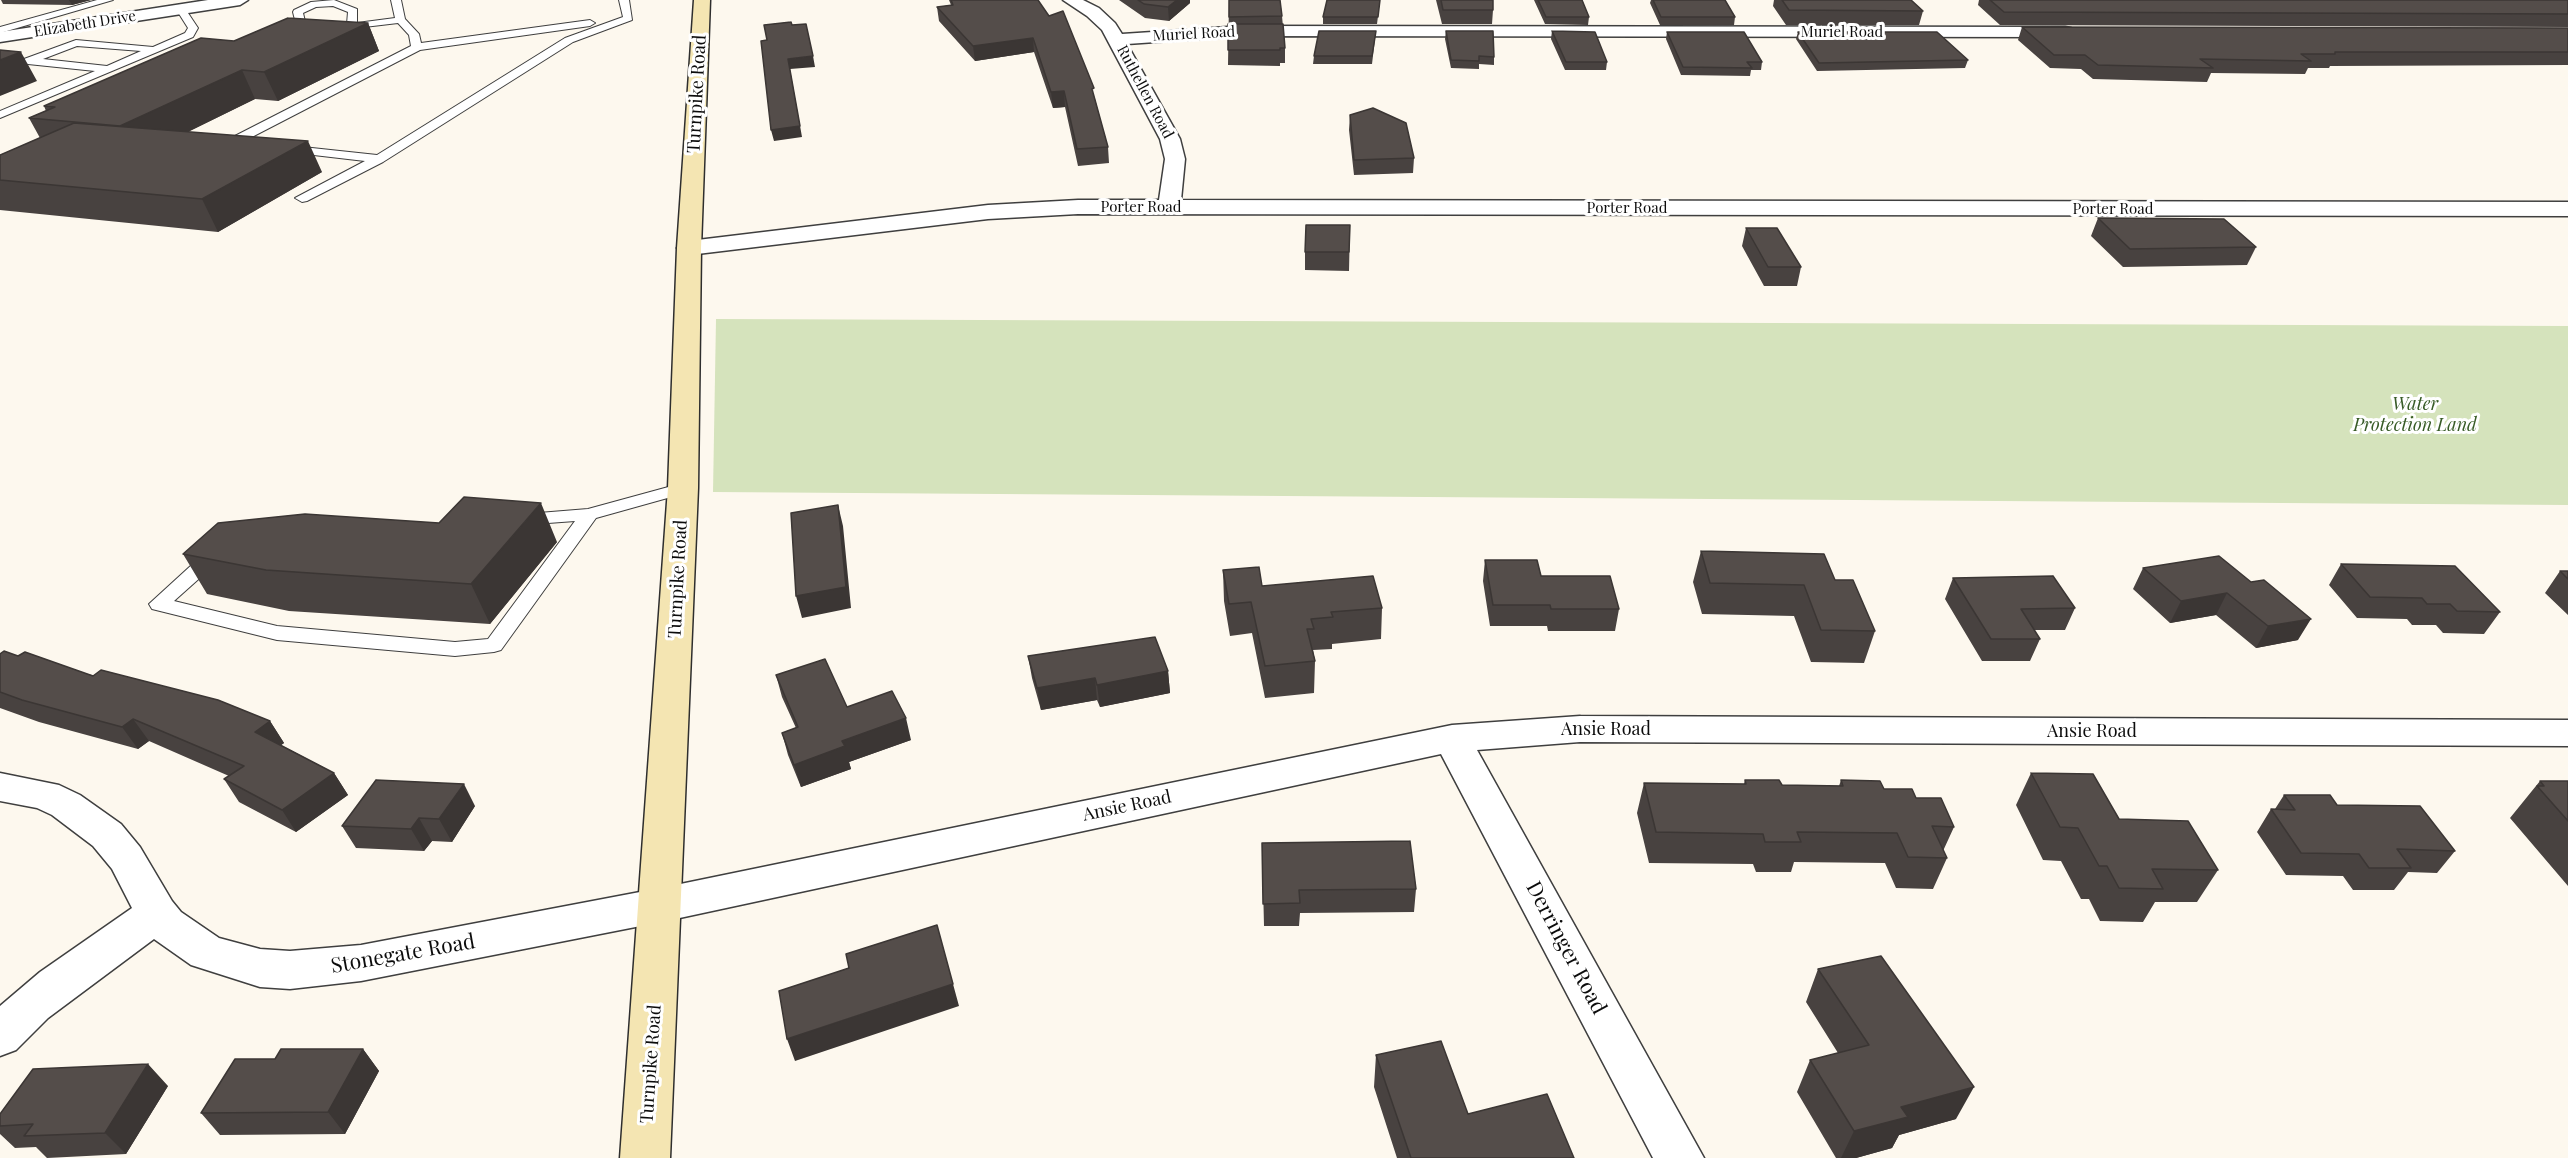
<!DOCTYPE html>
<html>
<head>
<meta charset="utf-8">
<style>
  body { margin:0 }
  canvas { display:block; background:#fdf8ee }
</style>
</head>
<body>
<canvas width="2568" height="1158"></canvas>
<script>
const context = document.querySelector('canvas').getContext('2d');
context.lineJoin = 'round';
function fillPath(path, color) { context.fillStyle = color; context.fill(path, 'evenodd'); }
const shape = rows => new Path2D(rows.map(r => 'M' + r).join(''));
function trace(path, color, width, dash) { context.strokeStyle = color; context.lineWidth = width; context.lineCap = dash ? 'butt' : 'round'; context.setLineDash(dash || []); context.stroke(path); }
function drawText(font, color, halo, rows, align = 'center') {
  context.font = font + ' "Playfair Display",serif'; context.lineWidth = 6; context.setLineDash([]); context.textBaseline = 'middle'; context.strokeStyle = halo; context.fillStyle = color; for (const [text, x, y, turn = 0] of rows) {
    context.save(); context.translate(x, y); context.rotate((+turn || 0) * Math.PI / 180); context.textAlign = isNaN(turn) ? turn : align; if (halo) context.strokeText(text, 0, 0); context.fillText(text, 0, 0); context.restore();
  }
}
fillPath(shape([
  [716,319,2568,326,2568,505,713,492]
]), '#d5e3bc');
const service = shape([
  [97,0,113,0,0,33,0,27,97,0],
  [334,0,357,9,357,23,395,18,391,0,401,0,405,19,419,34,421,43,590,20,595,23,590,26,420,50,248,139,254,140,254,146,231,144,231,138,411,46,409,35,398,23,339,30,339,26,347,24,348,12,333,6,316,7,303,13,307,30,313,29,318,32,313,35,299,36,293,12,294,10,311,2,334,0],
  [619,0,629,0,632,20,573,42,383,162,307,201,302,202,295,198,365,161,288,152,282,148,284,145,377,155,565,38,623,17,619,0],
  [181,6,184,7,198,28,193,37,0,118,0,111,95,71,28,64,24,63,24,59,76,40,153,47,185,33,188,28,176,9,181,6],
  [77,46,141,51,107,66,43,59,77,46],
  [683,483,689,484,692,488,689,492,596,518,501,650,494,652,455,656,277,640,152,609,149,604,207,551,214,549,221,551,224,555,221,559,174,601,277,626,455,642,488,639,575,521,521,525,514,523,512,519,514,515,588,509,683,483]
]);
const minor = shape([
  [208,0,248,0,240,5,0,42,0,32,208,0],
  [1063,0,1083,0,1099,8,1115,23,1122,34,1243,26,2065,27,2071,28,2074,32,2071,36,2065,37,1243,36,1127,44,1180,139,1185,159,1181,200,2568,202,2568,216,1078,214,988,219,689,255,681,253,677,248,681,243,689,241,988,205,1078,200,1159,200,1165,159,1160,139,1102,30,1087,16,1063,0],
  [1580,716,2568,720,2568,746,1580,742,1477,750,1704,1158,1653,1158,1441,754,661,922,361,981,290,989,260,987,191,965,154,939,48,1018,16,1050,0,1056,0,1006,40,972,132,908,112,869,93,846,52,815,37,808,0,801,0,773,59,785,80,795,121,824,140,847,172,901,181,912,219,938,260,949,290,951,361,945,661,888,1452,725,1580,716]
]);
const secondary = shape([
  [694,0,710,0,701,248,698,488,670,1158,620,1158,668,488,677,248,694,0]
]);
trace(service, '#3f3f3f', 2);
trace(minor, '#3f3f3f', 3);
trace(secondary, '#2e2e2e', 3);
fillPath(service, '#fff');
fillPath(minor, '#fff');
fillPath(secondary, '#f4e5b2');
fillPath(shape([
  [1,0,91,0,72,5,3,4],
  [949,0,1038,0,1095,99,1108,147,1109,163,1078,166,1065,107,1053,108,1034,52,975,61,939,21,937,7,951,5],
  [1119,0,1190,0,1190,3,1169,21,1145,18],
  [1229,0,1282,16,1285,48,1285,63,1280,63,1280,66,1228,65],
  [1380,0,1377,24,1323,24,1323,17],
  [1436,0,1493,0,1493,10,1492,24,1442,24],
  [1534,0,1582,0,1589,17,1588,25,1545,24],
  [1651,0,1725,0,1735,17,1734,25,1660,25,1650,3],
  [1774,0,1911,0,1923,11,1919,25,1786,25,1773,6],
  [1979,0,2568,0,2568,27,2000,25,1978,5],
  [368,23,379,51,278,101,255,99,188,132,322,172,218,232,0,210,0,155,40,138,29,118,46,111,44,106,234,41],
  [2022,27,2568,28,2568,65,2330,66,2329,68,2308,68,2305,74,2211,73,2207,82,2093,79,2081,69,2050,68,2018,40],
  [1376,31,1372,64,1313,64,1314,56],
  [1446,31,1494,57,1494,65,1479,64,1479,69,1451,68,1445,39],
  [1552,31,1607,62,1606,70,1565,70,1551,39],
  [1667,32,1762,62,1761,70,1751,70,1750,76,1681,75,1666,39],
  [1798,32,1968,60,1965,68,1817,71,1796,39],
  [1350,115,1414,158,1413,173,1354,175,1349,130],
  [2098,218,2256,247,2247,265,2123,267,2091,236],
  [1350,225,1349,271,1305,270,1305,252],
  [1746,228,1801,267,1797,286,1764,286,1742,246],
  [557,542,490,624,289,611,207,594,183,554],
  [1701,551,1835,580,1875,631,1864,663,1811,662,1794,616,1702,614,1693,582],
  [1485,560,1541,576,1619,609,1615,631,1548,631,1547,626,1490,626,1483,581],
  [2341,564,2500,612,2484,634,2443,633,2436,625,2412,625,2407,619,2357,618,2329,585],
  [2143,568,2251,582,2298,640,2256,648,2216,615,2170,623,2133,589],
  [1223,570,1262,586,1382,608,1381,639,1332,644,1332,649,1313,650,1315,661,1314,693,1265,698,1252,633,1230,636,1224,601],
  [2560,571,2568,571,2568,615,2545,593],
  [1953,578,2075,608,2065,630,2034,630,2040,639,2030,661,1982,661,1945,599],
  [0,654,18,656,270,721,284,743,281,745,334,773,348,795,296,832,239,802,224,779,229,776,149,741,138,749,39,722,0,708],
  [1028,656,1168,671,1170,693,1100,707,1097,700,1041,710,1032,678],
  [776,675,911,740,849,762,851,769,801,787,788,755,782,733,796,728,782,697],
  [2031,773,2119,819,2218,870,2197,902,2155,902,2143,922,2100,921,2089,899,2081,899,2061,861,2043,860,2016,805],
  [1745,780,1782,785,1839,786,1841,780,1884,789,1916,798,1954,827,1943,851,1947,858,1933,889,1896,888,1885,863,1794,862,1791,872,1756,872,1753,864,1649,863,1637,813,1644,783,1744,784],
  [2540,781,2568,781,2568,886,2510,818],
  [2284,795,2337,805,2455,851,2437,873,2408,872,2394,890,2353,890,2343,876,2286,875,2257,832,2271,809,2275,809],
  [475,806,452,842,432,841,424,851,356,848,342,826],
  [1262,843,1416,889,1414,912,1300,913,1299,926,1264,926],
  [1818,969,1956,1119,1899,1135,1892,1148,1856,1158,1836,1158,1797,1092,1810,1060,1838,1053,1806,1002],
  [363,1049,379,1071,345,1134,220,1135,201,1113],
  [1376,1055,1468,1114,1574,1158,1397,1158,1374,1087],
  [168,1086,126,1154,47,1158,36,1147,15,1148,0,1134,0,1114]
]), '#484240');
fillPath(shape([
  [69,0,91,0,72,5],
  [1177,0,1190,0,1190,3,1169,21,1168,7],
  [368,23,379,51,278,101,264,72],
  [1033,38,1034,52,975,61,973,46],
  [21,52,37,81,0,96,0,60],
  [813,56,815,67,790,69,802,137,774,141,771,130,788,59],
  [242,70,255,99,136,157,120,126],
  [1064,91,1065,107,1053,108,1051,92],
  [308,141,322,172,218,232,202,199],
  [541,503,557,542,490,624,471,584],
  [838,505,843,526,851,608,802,618,796,596],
  [2227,593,2216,615,2170,623,2181,601],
  [2311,619,2298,640,2256,648,2268,626],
  [1168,671,1170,693,1100,707,1097,685],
  [1095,678,1097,700,1041,710,1037,688],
  [906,718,911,740,849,762,851,769,801,787,794,765,842,741],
  [133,719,149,741,138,749,122,727],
  [270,721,284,743,269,754,255,732],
  [334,773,348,795,296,832,282,810],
  [464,784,475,806,452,842,439,819],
  [419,818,432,841,424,851,411,829],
  [953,984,959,1006,795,1061,787,1039],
  [363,1049,379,1071,345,1134,328,1112],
  [148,1064,168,1086,126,1154,105,1133],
  [1974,1087,1956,1119,1899,1135,1892,1148,1856,1158,1841,1158,1854,1131,1901,1107]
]), '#3b3634');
const building = shape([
  [951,0,1038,0,1049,16,1063,11,1094,88,1092,89,1108,147,1077,149,1064,91,1051,92,1033,38,973,46,937,7,953,5,951,0],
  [1138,0,1177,0,1168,7,1144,4,1138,0],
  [1229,0,1280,0,1282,16,1229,17,1229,0],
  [1327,0,1380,0,1378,17,1323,17,1327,0],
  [1441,0,1493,0,1493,10,1443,10,1441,0],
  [1538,0,1582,0,1589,17,1546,17,1538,0],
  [1653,0,1725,0,1735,17,1661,17,1653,0],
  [1782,0,1911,0,1923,11,1789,10,1782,0],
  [1990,0,2568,0,2568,14,2004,12,1990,0],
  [288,18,368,23,264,72,242,70,120,126,29,118,55,107,44,106,201,38,234,41,288,18],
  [791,22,792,25,806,24,813,56,788,59,800,126,771,130,761,41,767,40,764,25,791,22],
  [1228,24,1283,24,1285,48,1280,48,1280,50,1228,50,1228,24],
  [2022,27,2568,28,2568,52,2335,52,2335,54,2301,54,2311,61,2200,59,2213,68,2098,65,2085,55,2054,55,2022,27],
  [1319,31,1376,31,1372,56,1314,56,1319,31],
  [1446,31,1493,31,1494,57,1479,56,1479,61,1451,60,1446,31],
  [1552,31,1595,32,1607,62,1566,62,1552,31],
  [1667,32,1744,32,1762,62,1747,62,1752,68,1683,67,1667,32],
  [1798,32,1937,32,1968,60,1819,63,1798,32],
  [0,50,21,52,0,60,0,50],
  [1373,108,1406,123,1414,158,1354,160,1350,115,1373,108],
  [74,123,308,141,202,199,0,180,0,155,74,123],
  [2098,218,2224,219,2256,247,2130,249,2098,218],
  [1306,225,1350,225,1349,252,1305,252,1306,225],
  [1746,228,1777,228,1801,267,1768,267,1746,228],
  [464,497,541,503,471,584,266,570,183,554,218,523,305,514,439,523,464,497],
  [838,505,846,587,796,596,791,513,838,505],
  [1701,551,1824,554,1835,580,1853,580,1875,631,1821,630,1804,585,1710,583,1701,551],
  [2219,556,2251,582,2264,580,2311,619,2268,626,2227,593,2181,601,2143,568,2219,556],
  [1485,560,1537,560,1541,576,1610,576,1619,609,1551,609,1550,605,1493,605,1485,560],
  [2341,564,2455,566,2500,612,2457,611,2450,604,2427,604,2422,598,2370,597,2341,564],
  [1259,567,1262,586,1373,576,1382,608,1331,612,1333,617,1311,619,1314,629,1307,629,1315,661,1265,666,1251,602,1229,604,1223,570,1259,567],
  [2560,571,2568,571,2568,579,2560,571],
  [2053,576,2075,608,2021,609,2040,639,1991,639,1953,578,2053,576],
  [1155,637,1168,671,1097,685,1095,678,1037,688,1028,656,1155,637],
  [4,651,18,656,25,652,93,676,101,670,218,700,270,721,255,732,334,773,282,810,224,779,244,766,133,719,122,727,22,700,0,692,0,654,4,651],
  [825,659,847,707,892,691,906,718,842,741,845,746,794,765,782,733,798,727,776,675,825,659],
  [2031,773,2093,774,2119,819,2188,821,2218,870,2152,869,2163,889,2119,888,2107,866,2099,866,2078,828,2060,827,2031,773],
  [376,780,464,784,439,819,419,818,411,829,342,826,376,780],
  [1745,780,1779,780,1782,785,1843,786,1841,780,1880,781,1884,789,1912,789,1916,798,1941,798,1954,827,1932,826,1947,858,1908,857,1897,833,1797,832,1801,842,1765,842,1763,834,1656,832,1644,783,1746,784,1745,780],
  [2540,781,2568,781,2568,821,2537,786,2544,786,2540,781],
  [2284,795,2330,795,2337,805,2420,806,2455,851,2397,849,2411,868,2369,868,2359,854,2301,853,2271,809,2295,810,2284,795],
  [1410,841,1416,889,1299,890,1300,903,1263,904,1262,843,1410,841],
  [937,925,953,984,787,1039,779,991,849,968,846,954,937,925],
  [1881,956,1974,1087,1901,1107,1908,1117,1854,1131,1810,1060,1869,1045,1818,969,1881,956],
  [1441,1041,1468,1114,1547,1094,1574,1158,1411,1158,1376,1055,1441,1041],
  [281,1049,363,1049,328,1112,201,1113,235,1059,275,1059,281,1049],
  [148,1064,105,1133,24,1136,33,1124,0,1126,0,1114,33,1069,148,1064]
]);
fillPath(building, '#544d4a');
trace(building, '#3b3634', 1.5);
drawText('15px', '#0c0c0c', '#fff', [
  ["Elizabeth Drive",85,24,-9],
  ["Muriel Road",1842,32],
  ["Muriel Road",1194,34,-3],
  ["Ruthellen Road",1145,92,62],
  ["Porter Road",1141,207],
  ["Porter Road",1627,208],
  ["Porter Road",2113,209]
]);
drawText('18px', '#0c0c0c', '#fff', [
  ["Turnpike Road",697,94,-87],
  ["Turnpike Road",678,579,-87],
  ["Ansie Road",1606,729],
  ["Ansie Road",2092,731],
  ["Ansie Road",1127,806,-12],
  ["Turnpike Road",651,1064,-86]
]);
drawText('italic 18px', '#375b26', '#fff', [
  ["Water",2415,404],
  ["Protection Land",2415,425]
]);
drawText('21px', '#0c0c0c', '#fff', [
  ["Derringer Road",1566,948,62],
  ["Stonegate Road",403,954,-10]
]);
</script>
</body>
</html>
